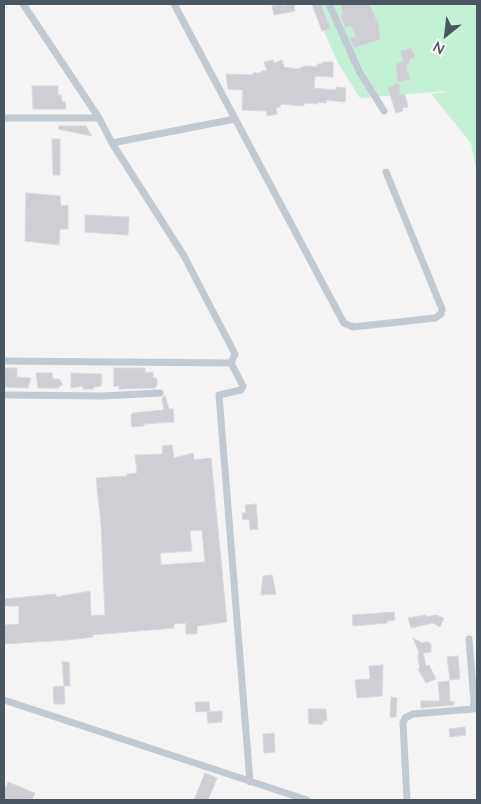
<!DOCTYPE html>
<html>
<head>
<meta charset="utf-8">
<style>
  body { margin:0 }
  #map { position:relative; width:481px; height:804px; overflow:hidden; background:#f5f3f3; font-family:Lato,sans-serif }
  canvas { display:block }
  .frame { position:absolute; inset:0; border:5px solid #4a5661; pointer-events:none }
  .north { position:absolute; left:421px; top:10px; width:50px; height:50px; -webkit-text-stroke:4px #fff; paint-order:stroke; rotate:209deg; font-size:14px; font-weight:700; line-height:20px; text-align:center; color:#4a5661 }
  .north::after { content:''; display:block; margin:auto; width:18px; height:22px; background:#4a5661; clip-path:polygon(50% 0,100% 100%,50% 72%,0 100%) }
</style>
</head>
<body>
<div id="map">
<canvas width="481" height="804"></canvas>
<div class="frame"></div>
<div class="north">N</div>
</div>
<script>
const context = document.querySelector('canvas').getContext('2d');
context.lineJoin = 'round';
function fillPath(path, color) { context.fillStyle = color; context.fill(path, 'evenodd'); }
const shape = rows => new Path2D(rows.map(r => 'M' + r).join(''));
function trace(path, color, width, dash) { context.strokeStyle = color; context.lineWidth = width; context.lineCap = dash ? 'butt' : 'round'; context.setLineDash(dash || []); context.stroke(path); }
fillPath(shape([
  [312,4,475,4,477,7,477,174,471,143,431,94,446,92,446,91,360,98,338,63]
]), '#c3f1d5');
const building = shape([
  [282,4,283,6,294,4,295,11,274,15,272,6,282,4],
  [312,4,321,4,330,28,322,31,312,4],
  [340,4,369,4,378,23,380,39,354,48,350,39,356,36,350,25,346,28,340,16,344,14,340,4],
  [411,48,415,57,409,60,409,65,406,65,410,79,398,82,396,64,403,61,400,51,411,48],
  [273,60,274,63,282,60,284,67,298,69,305,66,317,67,317,64,322,64,322,62,333,62,333,77,315,76,314,88,336,90,336,87,346,88,345,102,326,100,326,103,318,102,318,104,304,103,304,106,281,104,280,107,276,107,277,114,267,116,266,111,242,110,243,90,228,89,226,74,253,75,253,73,261,73,261,71,267,71,264,62,273,60],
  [396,84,399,84,400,94,405,95,408,107,402,108,403,111,396,113,388,88,396,84],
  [32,86,58,86,58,95,61,95,62,102,65,102,66,109,33,109,32,86],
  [59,126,86,126,92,136,58,129,59,126],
  [52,139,60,139,60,175,53,175,52,139],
  [26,193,60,196,61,206,68,205,68,229,60,229,59,245,25,241,26,193],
  [85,215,129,217,128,235,85,232,85,215],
  [4,368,17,368,17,377,31,378,28,388,4,387,4,368],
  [114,368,145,368,145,373,153,372,153,377,157,379,157,385,155,388,119,389,119,385,114,387,114,368],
  [36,373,52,373,53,379,59,379,63,385,59,386,59,388,38,388,36,373],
  [71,373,102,374,101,386,94,387,93,389,83,389,83,386,71,388,71,373],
  [165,396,169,409,173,409,174,422,144,424,144,426,132,427,131,415,133,413,164,410,162,398,165,396],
  [172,445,174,458,193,453,194,460,211,458,227,622,197,626,197,634,186,634,186,623,174,624,174,628,92,635,93,637,67,640,4,644,4,625,19,624,19,606,4,606,4,599,56,594,56,597,90,591,91,616,105,615,101,524,96,478,127,476,127,474,137,473,135,455,163,454,162,446,172,445],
  [202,530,205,562,161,565,160,553,192,551,190,531,202,530],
  [256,504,258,529,250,530,249,519,243,520,242,513,246,513,245,505,256,504],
  [272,575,276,594,261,595,263,576,272,575],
  [394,612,395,620,387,621,387,623,353,626,352,615,394,612],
  [426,615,426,617,436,615,444,618,440,627,433,623,411,628,408,618,426,615],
  [413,638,422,643,428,642,431,644,431,652,423,653,426,666,429,665,436,679,426,683,418,669,420,668,418,658,419,652,413,638],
  [458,656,460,679,450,680,447,657,458,656],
  [62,662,69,662,70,686,64,686,62,662],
  [383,665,382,696,357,698,355,680,370,679,369,666,383,665],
  [449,681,450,701,454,702,454,705,421,708,421,701,440,701,438,682,449,681],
  [64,686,65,704,54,704,53,687,64,686],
  [391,697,397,698,396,717,390,717,391,697],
  [195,702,209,702,210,711,196,712,195,702],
  [308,709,326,709,327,721,323,721,323,724,309,724,308,709],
  [222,711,222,722,208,723,207,712,222,711],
  [465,727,466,735,450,737,449,729,465,727],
  [274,733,275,752,264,753,263,734,274,733],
  [205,773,217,778,208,800,194,800,205,773],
  [8,782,35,793,32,800,26,798,25,800,4,800,4,786,6,787,8,782]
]);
fillPath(building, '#cdcfd5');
trace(building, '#d7d9de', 1);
trace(shape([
  [23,4,99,118,112,143,184,256,235,354,231,363,243,386,241,390,219,395,250,782],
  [174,4,339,314,344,323,353,327,435,318,441,314,442,309,386,172],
  [329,4,359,71,384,111],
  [4,118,99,118],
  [112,143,235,119],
  [4,361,231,363],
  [4,395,103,396,160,393],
  [4,700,307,800],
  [407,800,403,723,405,718,413,714,473,709,474,702,469,639]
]), '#c1cad2', 7);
</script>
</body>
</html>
